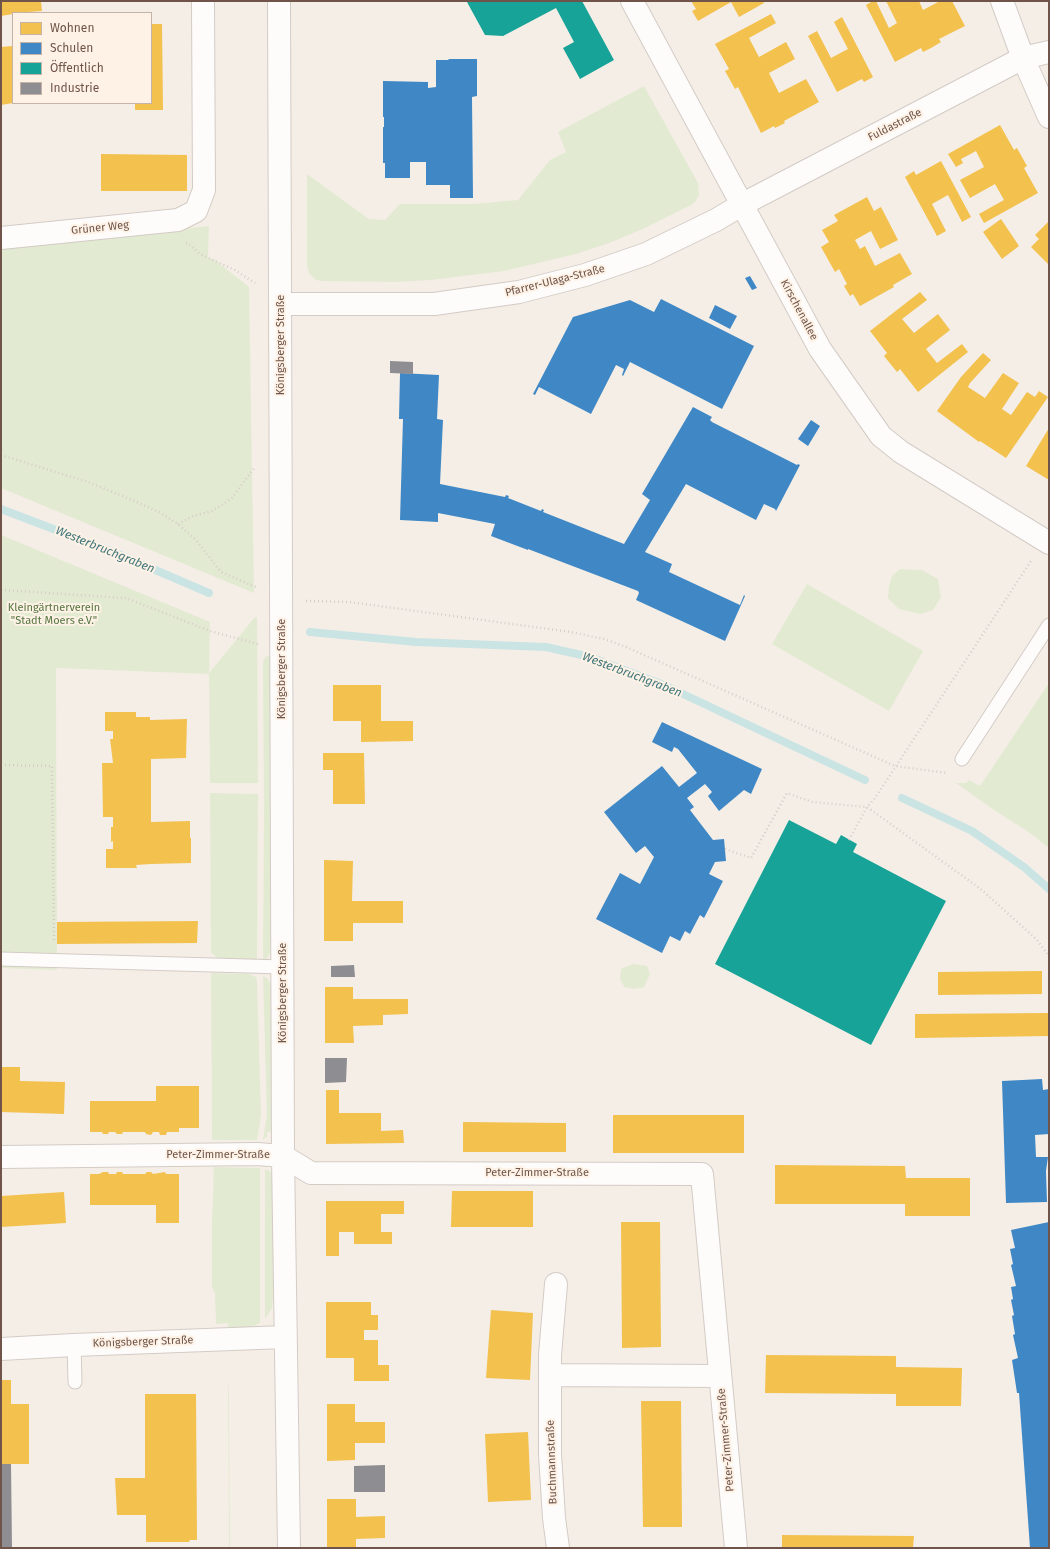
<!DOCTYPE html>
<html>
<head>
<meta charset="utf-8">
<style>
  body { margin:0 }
  #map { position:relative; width:1050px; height:1549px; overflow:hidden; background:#f5eee7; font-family:"Fira Sans",sans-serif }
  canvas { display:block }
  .frame { position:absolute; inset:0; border:2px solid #705449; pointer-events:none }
  .legend { position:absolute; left:12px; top:12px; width:140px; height:92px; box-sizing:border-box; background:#fef2e6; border:1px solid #c5b3a7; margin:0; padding:5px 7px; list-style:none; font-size:12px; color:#705449 }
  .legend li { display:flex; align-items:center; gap:8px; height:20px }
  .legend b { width:20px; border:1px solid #c5b3a7 }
</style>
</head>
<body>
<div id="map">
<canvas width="1050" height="1549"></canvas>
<div class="frame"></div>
<ul class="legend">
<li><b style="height:11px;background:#f2c14e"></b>Wohnen</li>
<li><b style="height:11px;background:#3f88c5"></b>Schulen</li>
<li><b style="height:11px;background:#17a398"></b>Öffentlich</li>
<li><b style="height:11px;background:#8d8d92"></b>Industrie</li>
</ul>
</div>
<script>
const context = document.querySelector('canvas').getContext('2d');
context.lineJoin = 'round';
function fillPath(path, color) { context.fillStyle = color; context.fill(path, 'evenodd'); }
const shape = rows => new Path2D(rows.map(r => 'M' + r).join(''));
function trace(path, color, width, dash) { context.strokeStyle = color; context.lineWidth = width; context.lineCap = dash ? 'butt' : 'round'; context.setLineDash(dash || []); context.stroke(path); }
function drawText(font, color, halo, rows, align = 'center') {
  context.font = font + ' "Fira Sans",sans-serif'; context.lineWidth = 4; context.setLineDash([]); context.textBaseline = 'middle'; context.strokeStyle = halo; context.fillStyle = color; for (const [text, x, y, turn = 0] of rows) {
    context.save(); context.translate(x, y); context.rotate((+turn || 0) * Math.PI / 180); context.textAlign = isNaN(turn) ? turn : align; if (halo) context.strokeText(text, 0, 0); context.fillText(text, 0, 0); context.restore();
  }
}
fillPath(shape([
  [644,86,698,183,699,195,695,202,691,205,643,229,609,243,576,254,504,271,431,280,395,282,322,281,316,280,309,273,307,265,307,174,369,219,385,220,400,204,474,204,518,200,550,160,566,152,558,132],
  [209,226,208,258,215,260,249,287,254,593,1,488,1,249,189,227,190,228],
  [1,535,210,622,209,673,255,617,257,618,258,783,210,783,209,674,56,668,57,970,1,968],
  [900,569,922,570,938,579,941,597,933,610,920,614,899,609,888,598,889,587,892,576],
  [807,584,923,651,889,711,772,644],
  [270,655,271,951,267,958,263,961,264,812,263,663,265,657],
  [1049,683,1049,848,1030,833,991,808,956,783,966,783,969,780,980,786],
  [210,793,258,794,257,958,255,960,218,959,211,952],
  [633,964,647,966,650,974,644,987,634,989,624,987,620,979,621,969],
  [211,973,249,974,256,977,257,981,261,1115,257,1140,212,1140],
  [263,976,268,979,271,987,272,1084,272,1132,267,1132,267,1137,263,1139,267,1116],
  [214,1167,260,1168,260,1323,249,1328,228,1329,228,1323,216,1324,215,1293,212,1287,212,1222],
  [265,1169,273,1173,273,1298,272,1308,265,1319],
  [228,1377,229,1394,230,1548,229,1548]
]), '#e3ead2');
fillPath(shape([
  [1,1,41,1,42,11,13,13,13,14,1,16],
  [691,1,763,1,764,3,739,17,731,2,698,21,692,11,696,9],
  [873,1,876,1,889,28,897,23,886,1,919,1,923,10,940,1,952,1,965,26,939,39,941,42,931,48,923,52,921,48,895,62,866,5],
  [771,14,776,23,749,38,759,57,786,42,795,59,769,73,779,93,806,79,819,102,784,121,785,123,775,128,774,126,761,133,738,87,735,89,725,71,729,69,715,44],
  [842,17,873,77,864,82,862,79,837,92,808,36,817,31,831,58,848,49,834,22],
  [151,24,162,24,163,110,135,110,135,103,151,103],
  [13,46,13,103,1,105,1,47],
  [1000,125,1014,150,1017,148,1027,166,1024,168,1038,193,984,223,979,214,1004,200,995,184,970,198,960,180,984,167,976,151,961,159,963,163,956,167,948,154],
  [101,154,187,155,187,191,101,191],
  [941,161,971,217,962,222,948,195,932,204,946,231,937,236,905,177,914,171,916,175],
  [867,197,874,211,881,207,898,240,880,249,871,231,855,240,860,249,865,246,875,266,900,253,912,274,893,285,894,287,860,306,853,294,850,296,844,286,847,284,839,269,835,272,821,247,829,242,822,230,838,221,834,215],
  [1001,219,1019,246,1002,259,983,232],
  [1049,221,1049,265,1031,247,1039,239,1035,235],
  [920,292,927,300,902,319,914,333,938,314,950,330,926,349,937,363,962,344,968,352,918,392,900,369,897,372,884,356,887,353,870,331],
  [983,353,991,360,970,383,968,387,985,398,1003,373,1019,383,1002,409,1011,415,1027,392,1035,397,1039,391,1048,397,1006,458,980,441,979,442,937,411,961,377],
  [1049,428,1049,480,1026,466],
  [333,685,381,685,381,721,413,721,413,741,361,742,361,721,333,721],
  [105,712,136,712,136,717,150,717,150,720,187,719,186,758,151,759,151,822,190,821,190,838,191,838,191,863,151,864,136,865,137,868,106,868,106,849,113,849,113,841,111,842,111,827,113,827,113,817,103,817,102,763,113,763,110,739,113,739,113,731,105,731],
  [323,753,364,753,365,804,333,804,333,770,323,770],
  [324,860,353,861,352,901,403,901,403,923,353,923,353,941,324,941],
  [198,921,197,943,57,944,57,922],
  [1042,971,1042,994,938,995,938,972],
  [325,987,353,987,353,999,408,999,408,1014,383,1015,383,1025,353,1026,354,1043,325,1043],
  [1049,1013,1049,1036,915,1038,915,1014],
  [1,1067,20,1067,20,1081,65,1082,64,1114,1,1112],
  [156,1086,199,1086,199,1128,179,1128,179,1132,167,1132,166,1135,160,1135,159,1132,153,1132,151,1135,146,1134,145,1132,123,1132,122,1134,117,1134,115,1132,109,1132,108,1134,103,1134,102,1132,90,1132,90,1101,156,1101],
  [326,1090,339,1090,339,1113,381,1113,381,1131,403,1130,404,1143,326,1144],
  [613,1115,744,1115,744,1153,613,1153],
  [463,1122,566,1123,566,1152,463,1152],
  [775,1165,905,1166,906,1178,970,1178,970,1216,905,1216,905,1204,775,1204],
  [103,1172,108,1172,109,1174,116,1174,117,1172,122,1172,123,1174,145,1174,147,1172,151,1172,153,1174,165,1172,166,1174,179,1174,179,1223,156,1223,156,1205,90,1205,90,1174,99,1174],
  [452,1191,533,1191,533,1227,451,1227],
  [64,1192,66,1223,1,1227,1,1196],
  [326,1201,404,1201,404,1214,381,1214,381,1232,392,1232,392,1244,354,1244,354,1232,339,1232,339,1256,326,1256],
  [621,1222,660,1222,661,1347,622,1348],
  [326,1302,371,1302,371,1315,378,1315,378,1330,364,1330,364,1340,378,1340,378,1365,389,1365,389,1381,354,1381,354,1358,326,1358],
  [491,1310,533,1313,530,1380,486,1378],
  [766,1355,896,1356,896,1367,962,1368,961,1406,896,1406,896,1394,765,1393],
  [1,1380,11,1380,11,1404,29,1404,29,1464,1,1464],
  [145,1394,196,1394,197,1540,190,1540,189,1542,146,1542,146,1515,117,1515,115,1478,145,1478],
  [641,1401,681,1401,682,1527,643,1527],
  [327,1404,355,1404,355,1422,385,1422,385,1443,355,1443,355,1460,327,1461],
  [528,1432,531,1500,488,1502,485,1434],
  [327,1499,356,1499,356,1517,385,1516,385,1538,356,1539,356,1548,327,1548],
  [782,1535,914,1536,913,1548,782,1548]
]), '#f2c14e');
fillPath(shape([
  [449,59,477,59,477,96,472,97,473,198,450,198,450,185,426,185,426,162,410,162,410,178,385,178,385,163,383,163,383,127,384,127,384,117,383,117,383,81,428,82,428,88,436,87,436,60,448,60],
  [750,276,757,288,752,290,745,278],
  [661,299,754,346,722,409,630,362,623,376,622,375,624,369,616,365,591,414,539,387,535,395,533,394,573,317,630,300,654,312],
  [715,305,737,316,730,329,709,318],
  [400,373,439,375,437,419,443,420,440,484,505,497,506,495,509,496,508,498,541,511,542,509,544,510,543,512,624,544,650,500,642,494,693,407,712,417,710,420,712,422,797,465,798,464,800,465,776,511,775,509,764,504,756,520,686,484,645,552,672,564,669,572,740,605,744,595,745,596,725,641,636,600,639,593,638,591,528,549,528,550,491,536,495,524,438,513,438,522,400,520,403,419,399,419],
  [811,420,820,426,808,446,798,439],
  [662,722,762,769,751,794,744,790,719,811,708,796,712,792,705,784,687,798,694,807,690,810,713,840,724,839,726,861,715,862,709,874,723,881,704,918,700,915,690,934,685,931,680,941,670,936,662,953,596,919,620,873,640,884,654,857,645,846,636,853,604,812,662,766,679,787,697,773,678,749,674,747,672,752,652,742],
  [1042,1079,1043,1090,1049,1089,1049,1134,1035,1135,1036,1157,1048,1157,1046,1171,1047,1202,1006,1203,1002,1081],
  [1049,1222,1049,1364,1048,1364,1049,1548,1030,1548,1019,1393,1017,1393,1012,1360,1018,1358,1013,1335,1015,1334,1012,1316,1014,1315,1011,1300,1013,1299,1011,1287,1016,1286,1011,1265,1013,1264,1010,1249,1015,1248,1011,1230]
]), '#3f88c5');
fillPath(shape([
  [469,1,582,1,614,60,580,79,563,48,574,42,556,8,503,36,485,35,467,2],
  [789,820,836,844,841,835,857,844,853,852,946,901,871,1045,715,964]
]), '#17a398');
fillPath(shape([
  [390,361,413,362,413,374,390,373],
  [354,965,355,977,331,977,331,966],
  [325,1058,347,1058,346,1082,325,1083],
  [1,1464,11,1464,12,1548,1,1548],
  [385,1465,385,1492,354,1492,354,1466]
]), '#8d8d92');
trace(shape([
  [1,509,111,551,209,593],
  [310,632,416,642,546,647,590,657,664,685,865,780],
  [902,798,972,831,1024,867,1049,889]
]), '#cae4e4', 8);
const service = shape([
  [962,759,1049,625],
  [1,959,283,967],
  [74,1345,75,1382]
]);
const minor = shape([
  [279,1,283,1156,289,1548],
  [632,1,820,349,881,436,901,452,1049,543],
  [1002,1,1023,58,1049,117],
  [1,238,178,220,196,211,204,190,203,1],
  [281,304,434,304,519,292,585,275,646,254,716,220,743,204,1023,58,1049,52],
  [1,1157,257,1154,283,1156,311,1173,702,1174,736,1548],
  [556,1284,550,1355,550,1454,554,1518,558,1548],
  [1,1349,74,1345,285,1337],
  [550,1375,720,1376]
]);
trace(service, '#d3cbc5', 15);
trace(minor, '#d3cbc5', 24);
trace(shape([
  [186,243,188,243,200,254,235,270,255,283],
  [1,455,88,482,130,499,161,513,178,524,196,540,221,572,256,587],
  [178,524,193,516,212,511,231,499,255,467],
  [1,590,126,598,210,631,258,644],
  [306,601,349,602,571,632,604,639,626,647,895,766,947,773],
  [1,765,52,766,54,941],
  [849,840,867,807,875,798,1031,561],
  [725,849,751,858,787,793,812,802,867,807,982,890,1036,939,1049,956]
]), '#d6cdc9', 2.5, [1, 3]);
trace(service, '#fefcfb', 13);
trace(minor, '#fefcfb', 22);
drawText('11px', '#705449', '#fef2e6', [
  ["Fuldastraße",895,125,-27],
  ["Grüner Weg",100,228,-6],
  ["Pfarrer-Ulaga-Straße",555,281,-14],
  ["Kirschenallee",799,310,62],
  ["Königsberger Straße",281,345,-90],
  ["Königsberger Straße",282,669,-90],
  ["Königsberger Straße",283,993,-90],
  ["Peter-Zimmer-Straße",218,1155],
  ["Peter-Zimmer-Straße",537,1173],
  ["Königsberger Straße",143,1342,-2],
  ["Peter-Zimmer-Straße",726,1440,-95],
  ["Buchmannstraße",552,1462,-92]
]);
drawText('11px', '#567642', '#fef2e6', [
  ["Kleingärtnerverein",54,608],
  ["\"Stadt Moers e.V.\"",54,621]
]);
drawText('italic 12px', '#42777c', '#fef2e6', [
  ["Westerbruchgraben",105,550,22],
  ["Westerbruchgraben",632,675,21]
]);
</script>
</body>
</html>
